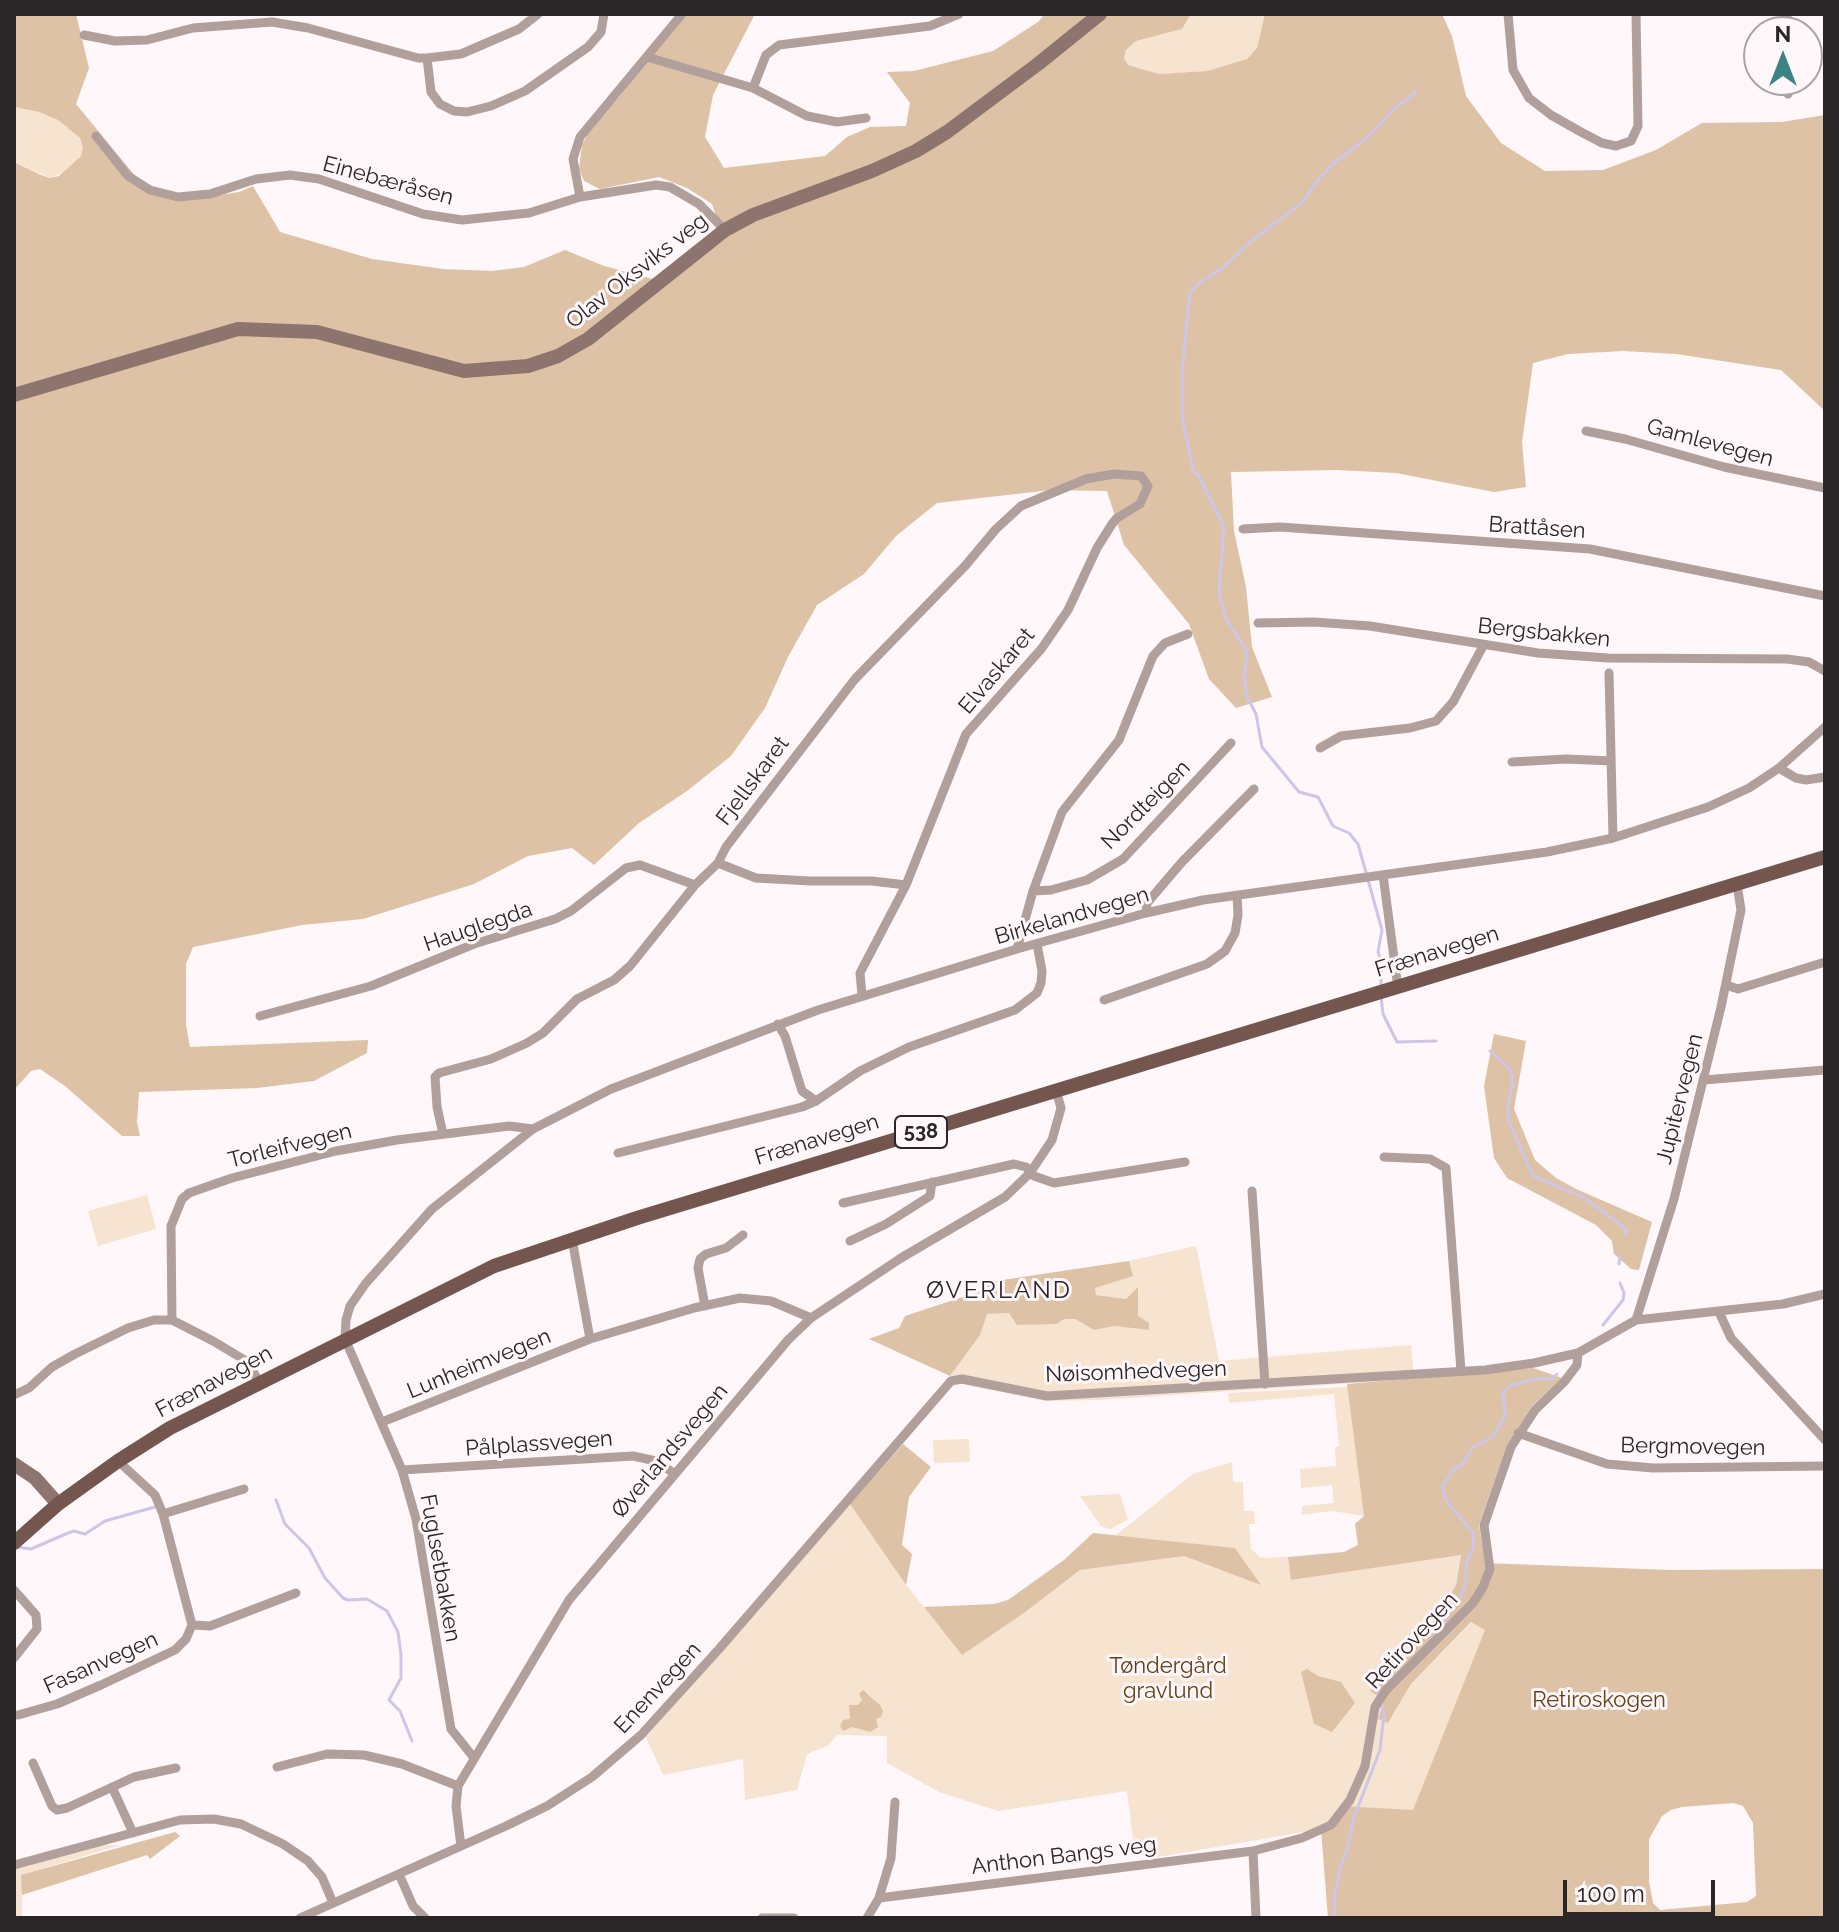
<!DOCTYPE html>
<html>
<head>
<meta charset="utf-8">
<style>
  body { margin:0 }
  #map { position:relative; width:1839px; height:1932px; overflow:hidden; background:#fff7f9; font-family:Raleway,sans-serif }
  canvas { display:block }
  .frame { position:absolute; inset:0; border:16px solid #2a2526; pointer-events:none }
  .north { position:absolute; left:1743px; top:16px; width:80px; height:80px; box-sizing:border-box; background:#fff7f9; border:2px solid #aaa3a5; border-radius:50%; rotate:0deg; font-size:22px; font-weight:700; line-height:32px; text-align:center; color:#2a2526 }
  .north::after { content:''; display:block; margin:auto; width:28px; height:36px; background:#3c8483; clip-path:polygon(50% 0,100% 100%,50% 72%,0 100%) }
  .scale { position:absolute; left:1563px; top:1880px; width:152px; height:36px; box-sizing:border-box; border:4px solid #2a2526; border-top:0; padding-left:10px; font-size:24px; line-height:28px; white-space:nowrap; color:#2a2526; -webkit-text-stroke:6px #fff7f9; paint-order:stroke }
</style>
</head>
<body>
<div id="map">
<canvas width="1839" height="1932"></canvas>
<div class="frame"></div>
<div class="north">N</div>
<div class="scale">100 m</div>
</div>
<script>
const context = document.querySelector('canvas').getContext('2d');
context.lineJoin = 'round';
function fillPath(path, color) { context.fillStyle = color; context.fill(path, 'evenodd'); }
const shape = rows => new Path2D(rows.map(r => 'M' + r).join(''));
function trace(path, color, width, dash) { context.strokeStyle = color; context.lineWidth = width; context.lineCap = dash ? 'butt' : 'round'; context.setLineDash(dash || []); context.stroke(path); }
function drawText(font, color, halo, rows, align = 'center') {
  context.font = font + ' Raleway,sans-serif'; context.lineWidth = 6; context.setLineDash([]); context.textBaseline = 'middle'; context.strokeStyle = halo; context.fillStyle = color; for (const [text, x, y, turn = 0] of rows) {
    context.save(); context.translate(x, y); context.rotate((+turn || 0) * Math.PI / 180); context.textAlign = isNaN(turn) ? turn : align; if (halo) context.strokeText(text, 0, 0); context.fillText(text, 0, 0); context.restore();
  }
}
fillPath(shape([
  [1191,14,1265,14,1257,48,1247,59,1207,71,1159,74,1128,65,1124,58,1126,50,1136,41,1182,29],
  [14,107,39,112,58,120,80,138,84,147,81,156,68,171,50,178,14,162],
  [147,1195,156,1229,98,1246,88,1211],
  [1196,1246,1219,1361,1411,1345,1414,1379,1099,1400,1046,1401,957,1383,950,1376,980,1335,986,1314,1009,1313,1075,1319,1094,1330,1114,1326,1148,1330,1138,1316,1138,1288,1126,1299,1096,1295,1094,1288,1132,1276,1129,1261],
  [1348,1387,1364,1516,1332,1511,1302,1515,1302,1506,1334,1503,1332,1485,1301,1488,1300,1469,1336,1466,1335,1448,1339,1446,1334,1394,1229,1403,1228,1393],
  [969,1439,970,1462,934,1463,933,1440],
  [1232,1462,1233,1482,1243,1482,1244,1511,1254,1511,1255,1524,1249,1524,1251,1549,1261,1558,1288,1557,1292,1580,1461,1554,1456,1585,1446,1605,1370,1691,1384,1700,1378,1719,1388,1723,1411,1684,1472,1622,1486,1630,1413,1811,1341,1806,1321,1829,1147,1859,1133,1840,1127,1791,998,1811,939,1792,887,1763,887,1736,837,1735,829,1745,807,1754,797,1790,745,1800,743,1759,663,1775,646,1737,850,1504,906,1585,962,1654,1024,1613,1080,1570,1184,1556,1260,1584,1235,1548,1115,1536,1193,1474],
  [867,1693,880,1705,870,1732,852,1727,851,1719],
  [1120,1494,1128,1520,1110,1529,1101,1526,1080,1496],
  [100,1845,120,1845,22,1875,22,1918,14,1918,14,1869]
]), '#f6e3d0');
fillPath(shape([
  [14,14,76,14,89,68,76,104,146,189,186,200,239,192,253,186,280,232,372,259,443,269,492,271,524,267,565,250,604,266,657,280,721,231,712,204,687,188,659,177,600,189,584,181,579,169,582,145,589,131,621,95,677,14,755,14,713,95,705,137,724,168,825,156,847,137,870,127,906,126,910,103,887,72,914,71,993,51,1038,22,1045,14,1191,14,1182,29,1136,41,1126,50,1124,58,1128,65,1159,74,1207,71,1247,59,1257,48,1265,14,1442,14,1452,36,1466,96,1501,143,1545,171,1603,170,1656,150,1702,123,1782,122,1825,115,1825,411,1781,370,1676,354,1624,351,1568,354,1533,363,1522,442,1526,487,1494,492,1396,473,1336,470,1231,472,1234,531,1246,587,1252,647,1272,697,1236,708,1209,679,1189,624,1124,545,1107,491,1051,490,937,503,896,536,864,574,817,605,788,657,765,708,731,756,687,791,639,823,594,865,572,848,528,856,474,884,363,919,302,925,193,947,186,964,186,1025,190,1047,368,1040,367,1053,314,1081,257,1088,139,1092,137,1122,140,1136,122,1136,65,1086,40,1069,31,1071,14,1090,14,162,41,175,50,178,59,176,81,156,83,147,80,138,58,120,39,112,14,107],
  [1494,1034,1526,1041,1514,1109,1535,1160,1556,1178,1576,1189,1652,1222,1639,1270,1631,1269,1614,1254,1612,1241,1596,1225,1507,1178,1494,1158,1484,1086],
  [1129,1261,1133,1276,1095,1288,1096,1295,1126,1299,1138,1287,1138,1316,1149,1323,1149,1330,1114,1326,1094,1330,1075,1319,1064,1319,1056,1324,1017,1325,1009,1313,987,1314,980,1335,950,1376,869,1339,899,1328,905,1316,984,1290,989,1282],
  [1533,1368,1562,1378,1532,1406,1507,1445,1479,1525,1485,1563,1669,1570,1825,1569,1825,1918,1328,1918,1321,1829,1341,1806,1413,1810,1485,1630,1471,1622,1411,1684,1388,1723,1378,1719,1384,1700,1370,1691,1439,1614,1456,1585,1461,1555,1291,1580,1288,1557,1344,1552,1358,1545,1355,1524,1364,1516,1347,1384],
  [1733,1803,1743,1806,1753,1823,1756,1896,1747,1902,1660,1910,1653,1903,1649,1882,1649,1839,1662,1816,1671,1810,1682,1807],
  [903,1444,931,1467,909,1497,902,1545,912,1554,906,1585,850,1504],
  [1093,1533,1235,1548,1261,1585,1184,1556,1080,1570,1024,1613,962,1655,924,1607,994,1604,1008,1600,1064,1560],
  [1307,1669,1318,1676,1341,1682,1355,1703,1332,1732,1314,1724,1301,1672],
  [863,1690,880,1705,883,1711,881,1717,876,1719,878,1727,870,1732,852,1727,843,1731,840,1726,843,1720,850,1719,849,1705,858,1705,862,1700,859,1694],
  [175,1832,180,1836,150,1859,147,1855,22,1895,21,1875]
]), '#ddc2a6');
trace(shape([
  [1381,988,1381,961,1378,952,1382,930,1358,844,1349,833,1333,826,1318,797,1299,792,1262,747,1256,714,1247,697,1244,679,1247,651,1226,619,1219,593,1224,526,1199,476,1193,471,1182,417,1182,372,1190,293,1199,283,1221,269,1254,239,1303,202,1317,181,1334,163,1367,138,1398,105,1410,98,1416,91],
  [1381,996,1383,1014,1397,1042,1436,1041],
  [1490,1051,1511,1070,1513,1080,1508,1106,1509,1122,1533,1176,1583,1197,1626,1229,1625,1235],
  [1619,1264,1620,1256],
  [1603,1325,1623,1300,1624,1293,1620,1283],
  [276,1500,285,1524,309,1548,325,1578,343,1598,348,1600,367,1599,387,1611,398,1632,401,1655,401,1678,389,1700,400,1711,412,1741],
  [17,1547,31,1549,68,1533,74,1531,85,1534,105,1521,155,1507],
  [1379,1697,1377,1687,1382,1681,1399,1665,1405,1654,1423,1637,1435,1631,1446,1618,1461,1596,1466,1582,1466,1564,1474,1546,1473,1533,1445,1499,1442,1487,1452,1471,1462,1464,1473,1447,1494,1436,1505,1415,1503,1393,1510,1386,1534,1379,1552,1379,1557,1374],
  [1334,1918,1335,1892,1341,1865,1348,1847,1353,1820,1380,1750,1384,1714,1381,1704]
]), '#cdc6e9', 3);
trace(shape([
  [538,14,519,29,461,54,427,58,431,92,440,104,454,111,467,112,491,106,525,91,588,47,601,32,604,14],
  [1508,14,1513,70,1529,98,1551,115,1581,132,1602,143,1616,146,1631,141,1638,126,1636,14],
  [1787,14,1787,32],
  [84,35,115,41,147,40,193,28,272,22,308,28,418,58,427,58],
  [647,57,753,88,807,116,837,122,866,118],
  [1788,80,1788,94],
  [753,88,766,55,779,45,930,26,959,14],
  [96,136,128,176,150,190,178,197,210,194,256,179,290,175,319,179,423,214,462,220,529,213,580,197,656,185,670,187,699,204,725,230],
  [580,197,573,159,580,137,682,14],
  [1586,431,1625,439,1724,467,1825,488],
  [1243,529,1280,527,1590,549,1825,596],
  [1258,623,1314,622,1370,626,1538,653,1608,658,1787,659,1809,662,1825,671],
  [1609,673,1613,838],
  [1320,748,1341,736,1410,728,1436,721,1453,702,1483,646],
  [1512,762,1566,759,1611,761],
  [1779,768,1796,778,1806,780,1825,777],
  [718,863,756,878,810,881,872,881,906,885],
  [1383,875,1398,988],
  [1033,891,1051,890,1087,880,1123,859,1231,743],
  [1146,913,1147,903,1182,862,1254,789],
  [1017,949,1033,891,1062,812,1119,740,1153,656,1165,643,1188,634],
  [1726,985,1738,989,1825,962],
  [1104,1000,1207,964,1225,951,1235,933,1238,915,1237,895],
  [260,1016,371,986,474,944,555,919,571,911,626,868,640,865,695,885],
  [778,1024,785,1036,802,1091,816,1101],
  [1704,1080,1825,1070],
  [443,1134,437,1107,435,1077,439,1073,491,1059,527,1043,543,1033,577,999,614,980,630,966,695,885,718,863,726,847,855,679,965,566,996,529,1021,506,1086,479,1114,474,1141,476,1148,486,1140,504,1117,518,1112,524,1097,548,1068,610,1042,648,966,734,906,885,860,973,862,995],
  [618,1153,802,1107,816,1101,860,1071,909,1047,1015,1010,1037,993,1041,983,1042,971,1037,944],
  [1384,1157,1430,1159,1446,1168,1461,1371],
  [1252,1191,1265,1384],
  [843,1203,1014,1164,1026,1167,1034,1176,1054,1183,1185,1162],
  [572,1239,590,1339],
  [850,1241,886,1224,930,1196,932,1182],
  [705,1306,698,1268,700,1259,706,1254,726,1248,743,1235],
  [1719,1312,1731,1338,1825,1440],
  [172,1320,171,1226,182,1199,189,1193,232,1178,336,1151,397,1140,509,1126,533,1129],
  [1636,1320,1674,1199,1721,1007,1741,910,1737,884],
  [14,1395,29,1388,52,1367,75,1354,128,1328,154,1320,172,1320,213,1341,248,1362,259,1382],
  [382,1422,590,1339,694,1308,740,1298,771,1301,811,1318],
  [1518,1433,1607,1464,1653,1468,1825,1466],
  [402,1470,633,1456,656,1461,675,1474],
  [163,1514,244,1489],
  [14,1590,36,1615,37,1629,14,1658],
  [192,1625,210,1626,296,1593],
  [18,1715,57,1704,101,1685,175,1650,186,1639,192,1625,163,1514,155,1495,118,1461],
  [474,1758,451,1729,416,1519,402,1470,345,1339,346,1320,350,1306,366,1283,432,1209,533,1129,611,1089,818,1010,1017,949,1146,913,1203,900,1547,852,1613,838,1708,807,1749,788,1779,768,1825,727],
  [33,1763,52,1806,57,1810,67,1808,134,1777,176,1768],
  [277,1767,327,1754,364,1755,402,1764,458,1786],
  [112,1787,133,1833],
  [461,1846,456,1806,458,1786,569,1600,788,1340,811,1318,901,1258,1005,1197,1030,1173,1052,1140,1061,1108,1056,1090],
  [14,1865,180,1820,214,1819,241,1824,283,1844,308,1861,322,1877,333,1903],
  [399,1874,413,1906,425,1918],
  [879,1898,1253,1851],
  [300,1918,506,1826,547,1806,592,1777,641,1735,719,1649,951,1381,962,1379,1047,1396,1485,1370,1534,1363,1578,1353,1636,1320,1783,1304,1825,1294],
  [762,1918,794,1918],
  [867,1918,879,1898,891,1858,895,1802],
  [1256,1918,1253,1851,1302,1838,1331,1825,1350,1800,1365,1766,1375,1707,1386,1690,1473,1603,1483,1587,1490,1569,1484,1525,1511,1447,1535,1410,1564,1382,1577,1365,1578,1353]
]), '#b19f9b', 9);
trace(shape([
  [14,395,238,329,317,332,464,371,528,366,558,356,588,339,725,230,753,215,872,171,916,151,947,132,1038,64,1100,14],
  [14,1464,35,1478,58,1504]
]), '#8d746e', 14);
trace(shape([
  [14,1543,58,1504,118,1461,170,1428,494,1266,637,1218,1825,857]
]), '#74564f', 14);
for (const [x, y, w] of [
  [921,1132,52]
]) { const box = new Path2D(); box.roundRect(x - w / 2, y - 16, w, 32, 6); context.fillStyle = '#fff7f9'; context.fill(box); trace(box, '#2a2526', 2); }
drawText('bold 20px', '#2a2526', null, [
  ["538",921,1132]
]);
drawText('22px', '#2a2526', '#fff7f9', [
  ["Einebæråsen",388,181,15],
  ["Olav Oksviks veg",637,271,-38],
  ["Gamlevegen",1710,443,15],
  ["Brattåsen",1537,528,4],
  ["Bergsbakken",1544,633,6],
  ["Elvaskaret",997,671,-50],
  ["Fjellskaret",753,781,-53],
  ["Nordteigen",1146,805,-45],
  ["Birkelandvegen",1072,916,-16],
  ["Hauglegda",478,927,-19],
  ["Frænavegen",1437,952,-17],
  ["Jupitervegen",1680,1099,-76],
  ["Frænavegen",817,1140,-17],
  ["Torleifvegen",290,1146,-14],
  ["Lunheimvegen",479,1364,-22],
  ["Nøisomhedvegen",1136,1372,-2],
  ["Frænavegen",214,1382,-28],
  ["Pålplassvegen",539,1444,-4],
  ["Bergmovegen",1693,1447,1],
  ["Øverlandsvegen",670,1451,-50],
  ["Fuglsetbakken",440,1568,80],
  ["Retirovegen",1412,1641,-47],
  ["Fasanvegen",101,1663,-24],
  ["Enenvegen",658,1688,-47],
  ["Anthon Bangs veg",1064,1856,-7]
]);
drawText('22px', '#643f11', '#fff7f9', [
  ["Tøndergård",1168,1666],
  ["gravlund",1168,1691],
  ["Retiroskogen",1599,1700]
]);
context.letterSpacing = '2px';
drawText('24px', '#2a2526', '#fff7f9', [
  ["ØVERLAND",999,1291]
]);
context.letterSpacing = '0px';
</script>
</body>
</html>
